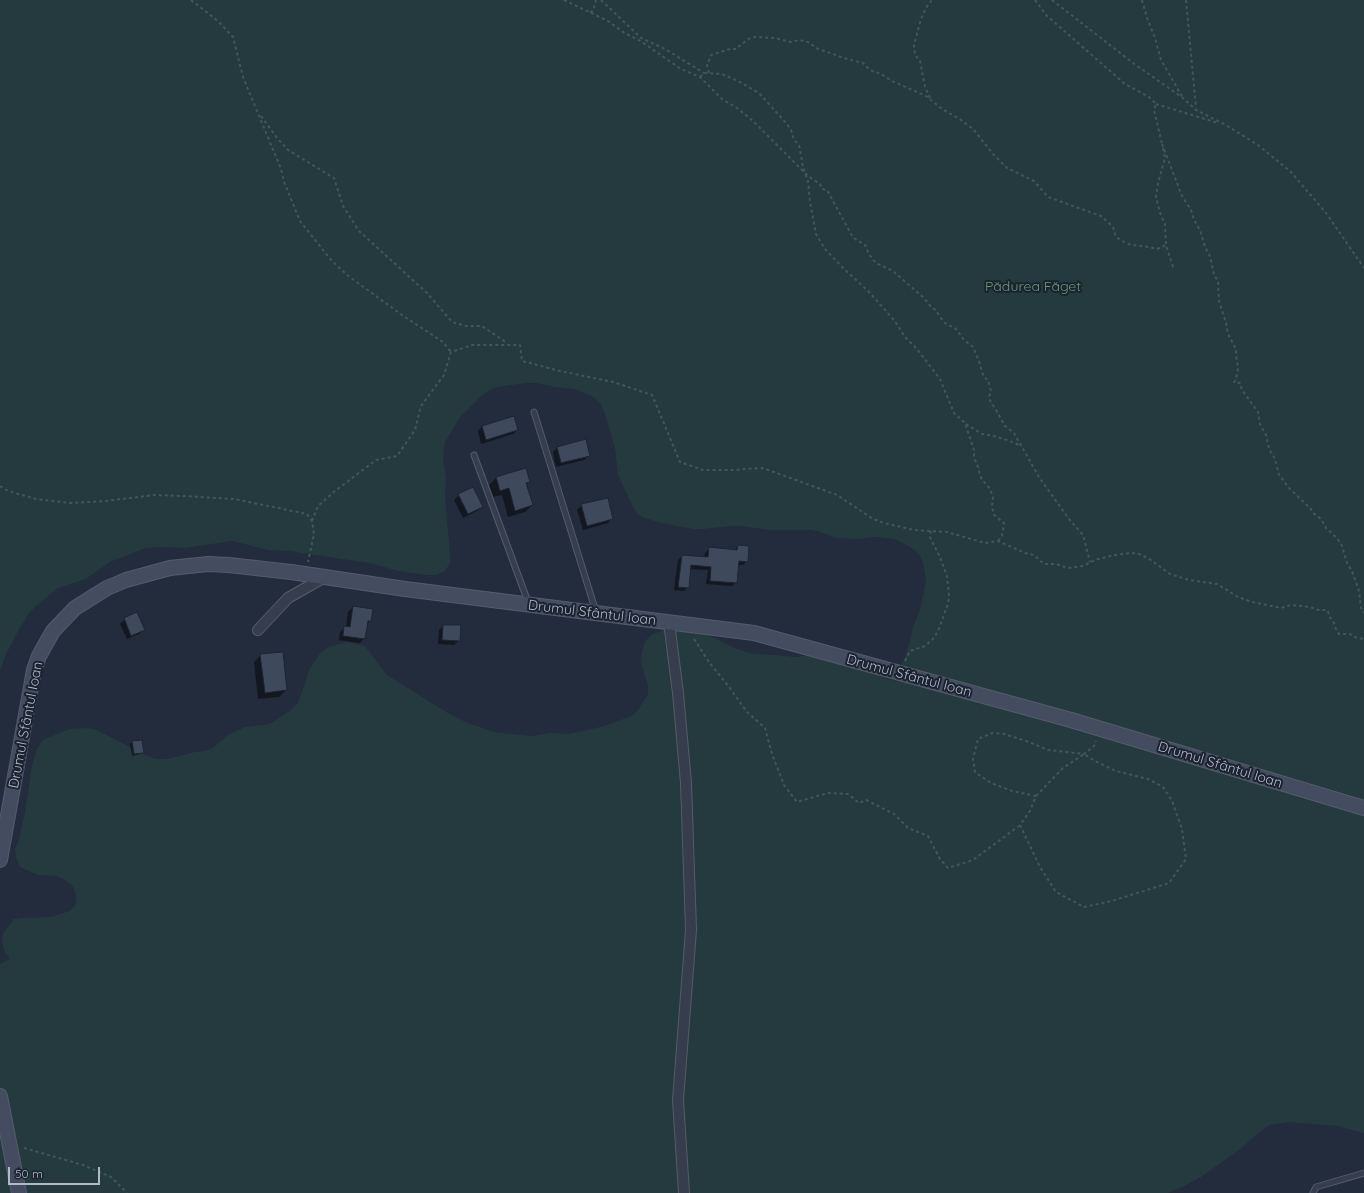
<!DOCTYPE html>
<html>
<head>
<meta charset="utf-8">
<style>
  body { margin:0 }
  #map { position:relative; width:1364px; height:1193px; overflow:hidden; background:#222c3d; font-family:Quicksand,sans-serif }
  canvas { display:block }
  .scale { position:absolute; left:8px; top:1167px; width:92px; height:18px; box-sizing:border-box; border:2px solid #b1b9c8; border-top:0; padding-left:5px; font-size:12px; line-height:14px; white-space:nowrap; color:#b1b9c8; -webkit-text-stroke:3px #1b2331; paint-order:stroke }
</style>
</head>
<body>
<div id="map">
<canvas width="1364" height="1193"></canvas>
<div class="scale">50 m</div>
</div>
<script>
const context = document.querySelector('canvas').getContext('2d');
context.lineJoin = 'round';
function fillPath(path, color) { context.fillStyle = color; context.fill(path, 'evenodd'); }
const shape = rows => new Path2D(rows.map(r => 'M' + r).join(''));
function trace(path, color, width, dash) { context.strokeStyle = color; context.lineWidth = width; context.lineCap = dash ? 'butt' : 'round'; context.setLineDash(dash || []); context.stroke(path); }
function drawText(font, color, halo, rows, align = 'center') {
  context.font = font + ' Quicksand,sans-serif'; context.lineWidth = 4; context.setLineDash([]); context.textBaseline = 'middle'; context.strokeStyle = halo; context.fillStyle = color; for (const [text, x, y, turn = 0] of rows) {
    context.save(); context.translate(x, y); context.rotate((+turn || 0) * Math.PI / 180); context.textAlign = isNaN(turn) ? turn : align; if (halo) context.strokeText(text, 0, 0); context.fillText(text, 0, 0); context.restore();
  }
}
fillPath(shape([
  [0,0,1364,0,1364,1133,1337,1126,1299,1123,1289,1122,1270,1125,1262,1130,1239,1150,1201,1177,1184,1186,1168,1193,0,1193,0,964,10,959,5,952,2,943,3,933,14,919,23,918,51,917,70,911,76,904,76,895,73,886,65,880,57,876,38,875,20,867,16,858,15,849,19,840,25,812,32,765,38,747,43,740,69,729,87,728,97,730,147,756,157,759,167,759,195,752,205,751,213,748,228,735,245,727,264,725,273,722,291,710,298,703,310,668,321,652,329,647,347,642,365,646,387,675,451,715,468,723,494,732,531,736,550,733,568,734,578,732,605,726,631,716,638,710,648,694,648,685,642,667,641,657,643,648,646,640,653,634,671,628,698,630,732,647,749,653,796,657,815,654,869,671,887,679,896,681,909,645,913,627,920,610,926,581,923,562,919,554,912,548,895,539,875,537,856,539,836,538,817,531,808,530,769,530,741,526,731,526,703,529,693,529,661,523,642,517,635,511,618,475,615,448,604,411,600,403,592,396,574,389,555,387,536,383,527,383,497,387,488,391,480,397,460,417,445,442,443,460,446,478,445,497,450,554,450,563,445,571,436,575,427,575,398,571,370,563,301,553,292,551,268,550,232,541,184,548,164,547,146,548,110,562,86,579,58,588,36,606,29,613,19,629,11,645,6,654,0,671]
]), '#243a3e');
fillPath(shape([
  [513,418,517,430,513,434,481,444,478,431,482,427],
  [585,441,589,455,584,460,556,467,553,452,557,448],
  [525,469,529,482,526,485,532,505,525,512,508,517,502,495,493,497,489,485,496,478],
  [459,495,482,507,477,511,463,518,454,500],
  [582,505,612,518,608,523,583,530,577,510],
  [738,546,747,561,743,565,737,565,736,582,732,586,706,584,708,570,689,569,688,587,684,591,674,590,678,560,682,556,704,558,705,553,709,549,734,551],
  [353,607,370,621,366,625,364,638,360,643,339,640,340,632,345,627,346,628,348,612],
  [125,619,144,630,139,634,127,639,120,624],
  [443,626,459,640,454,645,438,644,439,630],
  [261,655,286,690,279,697,258,699,254,662],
  [132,742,143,752,141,754,132,756,130,744]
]), '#0007');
const building = shape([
  [514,416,518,430,486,440,482,426,514,416],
  [586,439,590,456,561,463,557,447,586,439],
  [526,468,530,482,526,483,533,505,515,511,509,488,500,491,496,477,526,468],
  [473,487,483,507,468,514,458,494,473,487],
  [608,498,613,519,587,526,581,504,608,498],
  [738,545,749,546,748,562,739,561,737,583,710,581,711,567,691,565,689,588,678,587,682,555,708,557,709,547,737,550,738,545],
  [353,606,373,609,371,621,368,621,365,639,343,636,344,626,350,627,353,606],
  [137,612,145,630,131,636,124,618,137,612],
  [443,625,461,625,460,641,442,640,443,625],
  [283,652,287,690,265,693,260,654,283,652],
  [142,740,144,753,134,754,132,741,142,740]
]);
fillPath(building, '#3e4a5c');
trace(building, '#1d2533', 1);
const lane = shape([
  [534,412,596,612],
  [474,455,528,602],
  [1313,1193,1316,1187,1364,1173]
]);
const street = shape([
  [669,622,678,693,686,783,691,930,678,1100,684,1193],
  [258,630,288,598,323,578]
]);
const secondary = shape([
  [0,860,34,670,39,656,53,631,75,608,107,588,126,580,170,568,208,564,229,565,291,572,405,589,754,633,1071,720,1364,808],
  [0,1096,19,1193]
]);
trace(lane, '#545c6b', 7);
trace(street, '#545c6b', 12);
trace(secondary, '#545c6b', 16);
trace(shape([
  [191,0,218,21,233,37,243,77,281,169,284,182,300,221,331,260,347,275,402,315,443,342,451,352],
  [564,0,608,21,623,32,642,42,681,69,700,77,722,99,737,108,753,121,808,176,820,184,822,189,827,190,851,234,855,239,865,245,869,254,874,261,878,264,893,271,924,298,932,308,936,310,940,317,945,323,956,329,964,340,973,347,979,361,982,372,984,377,988,380,991,391,989,397,991,403,995,408,1005,426,1014,433,1039,477,1069,519,1083,535,1090,562],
  [601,0,641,38,665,49,704,73],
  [1035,0,1046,15,1125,84,1149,97,1156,104,1154,110,1162,144],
  [1052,0,1133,63,1183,98,1196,110,1224,124,1258,145,1291,172,1326,213,1364,268],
  [1142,0,1147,18,1155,38,1161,60,1183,98],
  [1186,0,1196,108],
  [590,12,593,11,596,0],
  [709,73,707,66,711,55,730,49,736,49,748,39,755,37,775,38,791,42,799,40,808,42,818,49,827,52,847,59,863,63,870,70,881,74,892,81,926,96,942,109,961,120,973,129,993,154,1007,168,1034,181,1048,197,1101,216,1113,227,1116,237,1124,242,1131,245,1149,247,1157,249,1166,245],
  [700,77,704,73,722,74,738,81,759,93,787,124,791,130,794,140,799,145,800,150,803,167,808,181,810,202,816,234,825,249,842,267,868,291,894,320,905,337,917,349,940,379,954,413,965,423,974,450,974,458,977,464,981,478,990,489,993,497,992,507,994,515,1004,523,1002,536,998,541],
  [930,98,925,87,920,61,915,55,914,45,921,19,926,8,932,0],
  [1156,104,1218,123],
  [261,116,277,138,288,150,334,178,343,206,359,231,427,293,452,322,466,326,482,326,507,343],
  [1162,144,1182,196,1191,210,1194,220,1200,230,1205,247,1210,256,1214,275,1218,281,1219,301,1226,323,1228,334,1236,349,1236,355,1238,368,1236,380,1234,382,1240,383,1242,390,1258,412,1260,424,1266,435,1269,449,1275,459,1279,475,1289,488,1311,509,1312,512,1321,519,1326,528,1337,538,1342,546,1347,563,1352,571,1359,591,1361,608,1364,613],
  [1163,148,1165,158,1158,183,1156,197,1160,213,1165,224,1166,245,1174,270],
  [966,424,982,434,994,436,1010,441,1019,445],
  [0,486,8,491,36,499,70,503,106,501,154,495,183,496,234,499,307,514,312,521,314,534,308,562],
  [312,521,318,506,335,491,376,460,397,456,415,430,421,406,444,375,451,352,472,345,520,345,522,361,560,371,613,382,652,395,680,462,703,470,736,470,744,469,763,468,837,495,873,519,884,523,914,530,947,532,985,543,998,541,1025,553,1034,555,1044,564,1056,564,1068,568,1075,567,1083,566,1095,560,1114,555,1132,553,1139,554,1148,558,1170,574,1189,580,1217,584,1238,597,1252,602,1281,608,1291,605,1310,607,1318,610,1327,610,1328,611,1329,616,1334,623,1335,627,1339,634,1350,634,1354,637,1364,639],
  [694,639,709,662,729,687,747,712,765,728,772,754,784,785,797,802,828,793,848,794,859,803,866,800,894,814,908,828,928,836,940,859,948,868,973,860,1019,826],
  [905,661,910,651,925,646,933,639,938,631,948,604,949,595,947,576,940,557,930,537,931,531],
  [1036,796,1063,768,1084,754,1095,761,1116,771,1148,779,1163,787,1172,801,1182,829,1186,859,1169,883,1112,901,1084,907,1056,892,1040,867,1020,825,1030,811,1036,796,1012,791,991,783,975,772,973,759,978,739,992,733,1004,734,1029,742,1048,750,1084,754,1094,746,1096,741],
  [24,1148,83,1165,111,1177,127,1193]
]), '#42575b', 2, [3, 3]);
trace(lane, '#363e4d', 5);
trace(street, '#363e4d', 10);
trace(secondary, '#444d60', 14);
drawText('14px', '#679a75', '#1b2331', [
  ["Pădurea Făget",1033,287]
]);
drawText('14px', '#b1b9c8', '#1b2331', [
  ["Drumul Sfântul Ioan",592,613,7],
  ["Drumul Sfântul Ioan",909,676,15],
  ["Drumul Sfântul Ioan",26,725,-79],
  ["Drumul Sfântul Ioan",1220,765,17]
]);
</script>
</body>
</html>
